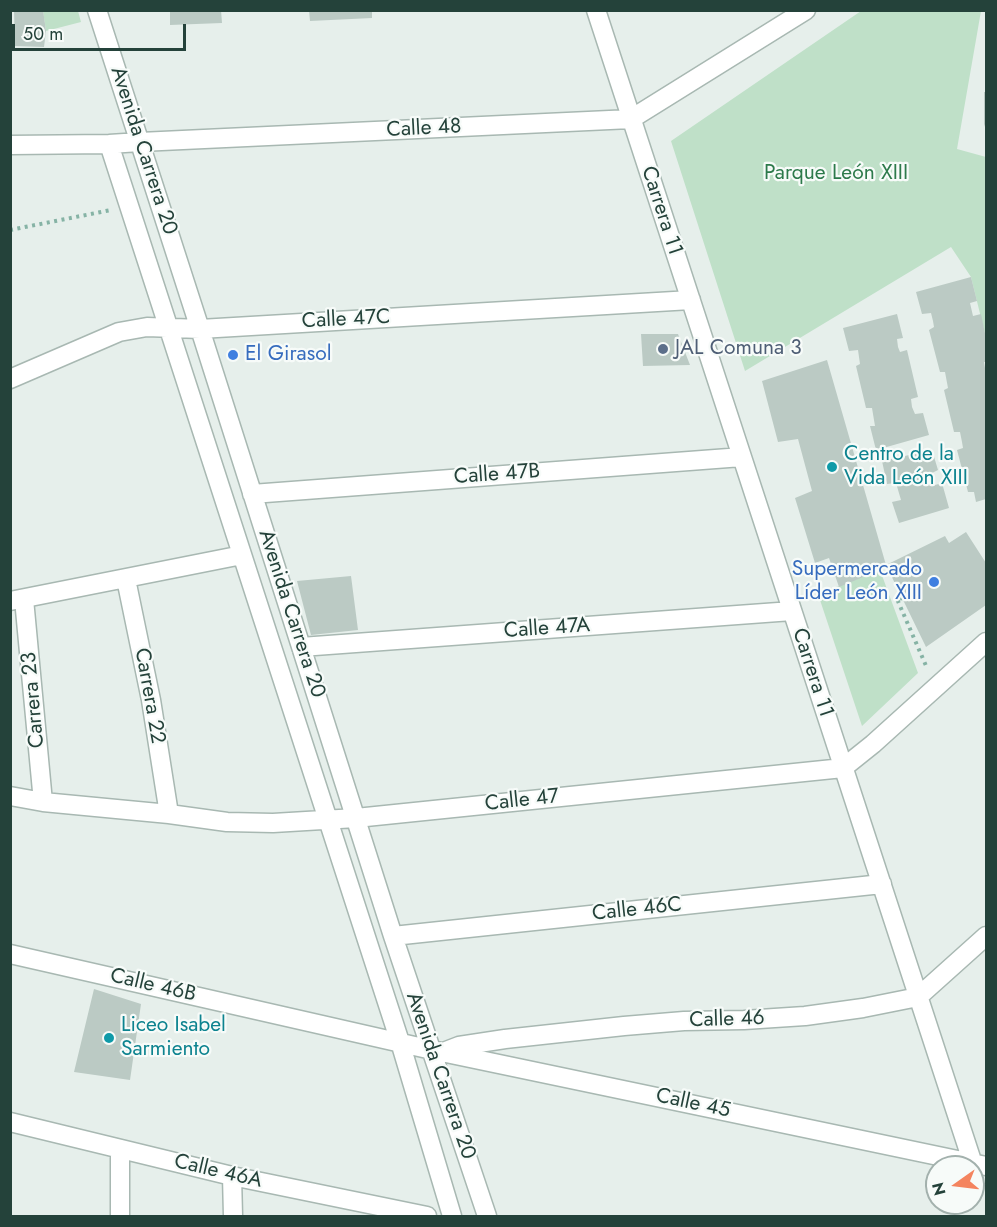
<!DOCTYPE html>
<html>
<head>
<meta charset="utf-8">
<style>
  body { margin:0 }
  #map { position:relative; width:997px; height:1227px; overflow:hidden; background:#e6efeb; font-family:Jost,sans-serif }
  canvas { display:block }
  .frame { position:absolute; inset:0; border:12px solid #24423a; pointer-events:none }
  .north { position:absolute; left:925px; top:1155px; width:60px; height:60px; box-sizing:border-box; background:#f7fbf9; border:2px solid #a3b1ad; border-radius:50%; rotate:256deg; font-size:16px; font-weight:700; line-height:24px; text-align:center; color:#24423a }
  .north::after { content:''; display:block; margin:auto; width:21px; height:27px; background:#f4845f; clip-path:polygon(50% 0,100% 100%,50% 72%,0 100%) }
  .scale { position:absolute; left:12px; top:24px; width:174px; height:27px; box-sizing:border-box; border:3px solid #24423a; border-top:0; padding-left:8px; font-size:18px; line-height:21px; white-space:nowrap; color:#24423a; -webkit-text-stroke:4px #f7fbf9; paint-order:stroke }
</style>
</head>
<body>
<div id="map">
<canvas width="997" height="1227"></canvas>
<div class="frame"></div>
<div class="north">N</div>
<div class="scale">50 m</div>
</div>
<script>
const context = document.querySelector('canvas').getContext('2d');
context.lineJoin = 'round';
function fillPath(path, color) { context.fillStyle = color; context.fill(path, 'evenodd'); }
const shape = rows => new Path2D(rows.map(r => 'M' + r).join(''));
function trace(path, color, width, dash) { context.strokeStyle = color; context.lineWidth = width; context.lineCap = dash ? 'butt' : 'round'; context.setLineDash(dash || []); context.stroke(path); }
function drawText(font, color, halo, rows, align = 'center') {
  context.font = font + ' Jost,sans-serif'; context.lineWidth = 4.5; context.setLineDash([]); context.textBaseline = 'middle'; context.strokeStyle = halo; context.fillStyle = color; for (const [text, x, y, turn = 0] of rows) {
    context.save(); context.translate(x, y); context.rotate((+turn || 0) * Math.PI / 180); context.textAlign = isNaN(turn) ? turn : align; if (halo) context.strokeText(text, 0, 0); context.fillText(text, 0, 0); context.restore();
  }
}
fillPath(shape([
  [43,11,78,11,81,22,46,31],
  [861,11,981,11,957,149,986,157,986,338,971,277,951,247,745,371,671,141],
  [880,570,918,673,862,726,818,594]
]), '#bfe0c8');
fillPath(shape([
  [14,10,43,10,46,31,44,47,15,46],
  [170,10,221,10,222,23,170,25],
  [309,10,372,10,372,18,310,21],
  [984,92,986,92,986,130,984,124],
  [971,277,977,301,970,303,973,316,981,314,986,338,986,362,984,362,986,374,986,499,976,502,974,492,968,492,957,450,963,448,962,442,960,432,954,432,944,390,948,388,945,372,940,372,929,330,934,327,933,321,931,313,922,314,916,292],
  [897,314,903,338,897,339,898,347,900,352,907,350,918,397,911,399,912,407,915,414,923,413,929,435,876,450,870,426,875,426,872,408,866,408,856,366,860,364,858,350,849,351,843,328],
  [641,334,678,334,690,365,643,366],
  [827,360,886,565,880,570,839,587,829,558,815,563,795,498,812,491,798,439,778,442,762,381],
  [932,450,938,470,932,473,935,485,942,483,949,508,899,523,892,502,901,500,896,483,887,484,882,461],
  [966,532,986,563,986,605,926,647,886,565,945,536,949,543],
  [351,576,358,630,311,635,297,581],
  [94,989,141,1004,130,1080,74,1072]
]), '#bbcac4');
const minor = shape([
  [97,10,200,329,393,936,487,1216],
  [596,10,973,1164],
  [109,144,400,1042,452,1216],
  [10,145,109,144,140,142,631,119,806,10],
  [10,379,119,332,147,327,200,329,691,300],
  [252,494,742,457],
  [126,579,151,700,169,814],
  [24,599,43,802],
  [10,601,242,555],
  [301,647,792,611],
  [10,796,43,802,169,814,227,822,273,823,356,818,843,768,873,744,986,642],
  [393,936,882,884],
  [10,954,432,1050,986,1166],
  [446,1051,459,1046,505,1039,624,1026,684,1021,744,1020,805,1016,863,1008,918,997,986,936],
  [10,1122,232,1176,427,1216],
  [232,1176,233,1216],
  [120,1216,120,1149]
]);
trace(minor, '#a8b8b2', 21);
trace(shape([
  [10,230,111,210],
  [903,598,897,599,927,668]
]), '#86b3a5', 4, [3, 4.5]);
trace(minor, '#fff', 18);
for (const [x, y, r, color] of [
  [663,349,6,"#5c6f8a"],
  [233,355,6,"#3f7fe0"],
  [832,467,6,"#0f9aa8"],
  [934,582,6,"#3f7fe0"],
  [109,1038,6,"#0f9aa8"]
]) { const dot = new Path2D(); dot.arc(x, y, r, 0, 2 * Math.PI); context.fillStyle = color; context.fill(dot); trace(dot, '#f7fbf9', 2); }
drawText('21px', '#24423a', '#f7fbf9', [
  ["Calle 48",424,129,-3],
  ["Avenida Carrera 20",143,151,72],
  ["Carrera 11",661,211,72],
  ["Calle 47C",346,320,-3],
  ["Calle 47B",497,475,-4],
  ["Avenida Carrera 20",291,614,72],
  ["Calle 47A",547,629,-4],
  ["Carrera 11",812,673,72],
  ["Carrera 22",149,696,80],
  ["Carrera 23",34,700,-95],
  ["Calle 47",522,801,-6],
  ["Calle 46C",637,910,-6],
  ["Calle 46B",153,986,13],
  ["Calle 46",727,1020,-2],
  ["Avenida Carrera 20",440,1076,71],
  ["Calle 45",693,1104,12],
  ["Calle 46A",218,1172,13]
]);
drawText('21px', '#2d7a4b', '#f7fbf9', [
  ["Parque León XIII",836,174]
]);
drawText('21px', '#4e5e75', '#f7fbf9', [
  ["JAL Comuna 3",675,349]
], 'left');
drawText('21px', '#366cbe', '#f7fbf9', [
  ["El Girasol",245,355],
  ["Supermercado",922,570,"right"],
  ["Líder León XIII",922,594,"right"]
], 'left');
drawText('21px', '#0d838f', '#f7fbf9', [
  ["Centro de la",844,455],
  ["Vida León XIII",844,479],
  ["Liceo Isabel",121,1026],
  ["Sarmiento",121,1050]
], 'left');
</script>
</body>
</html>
